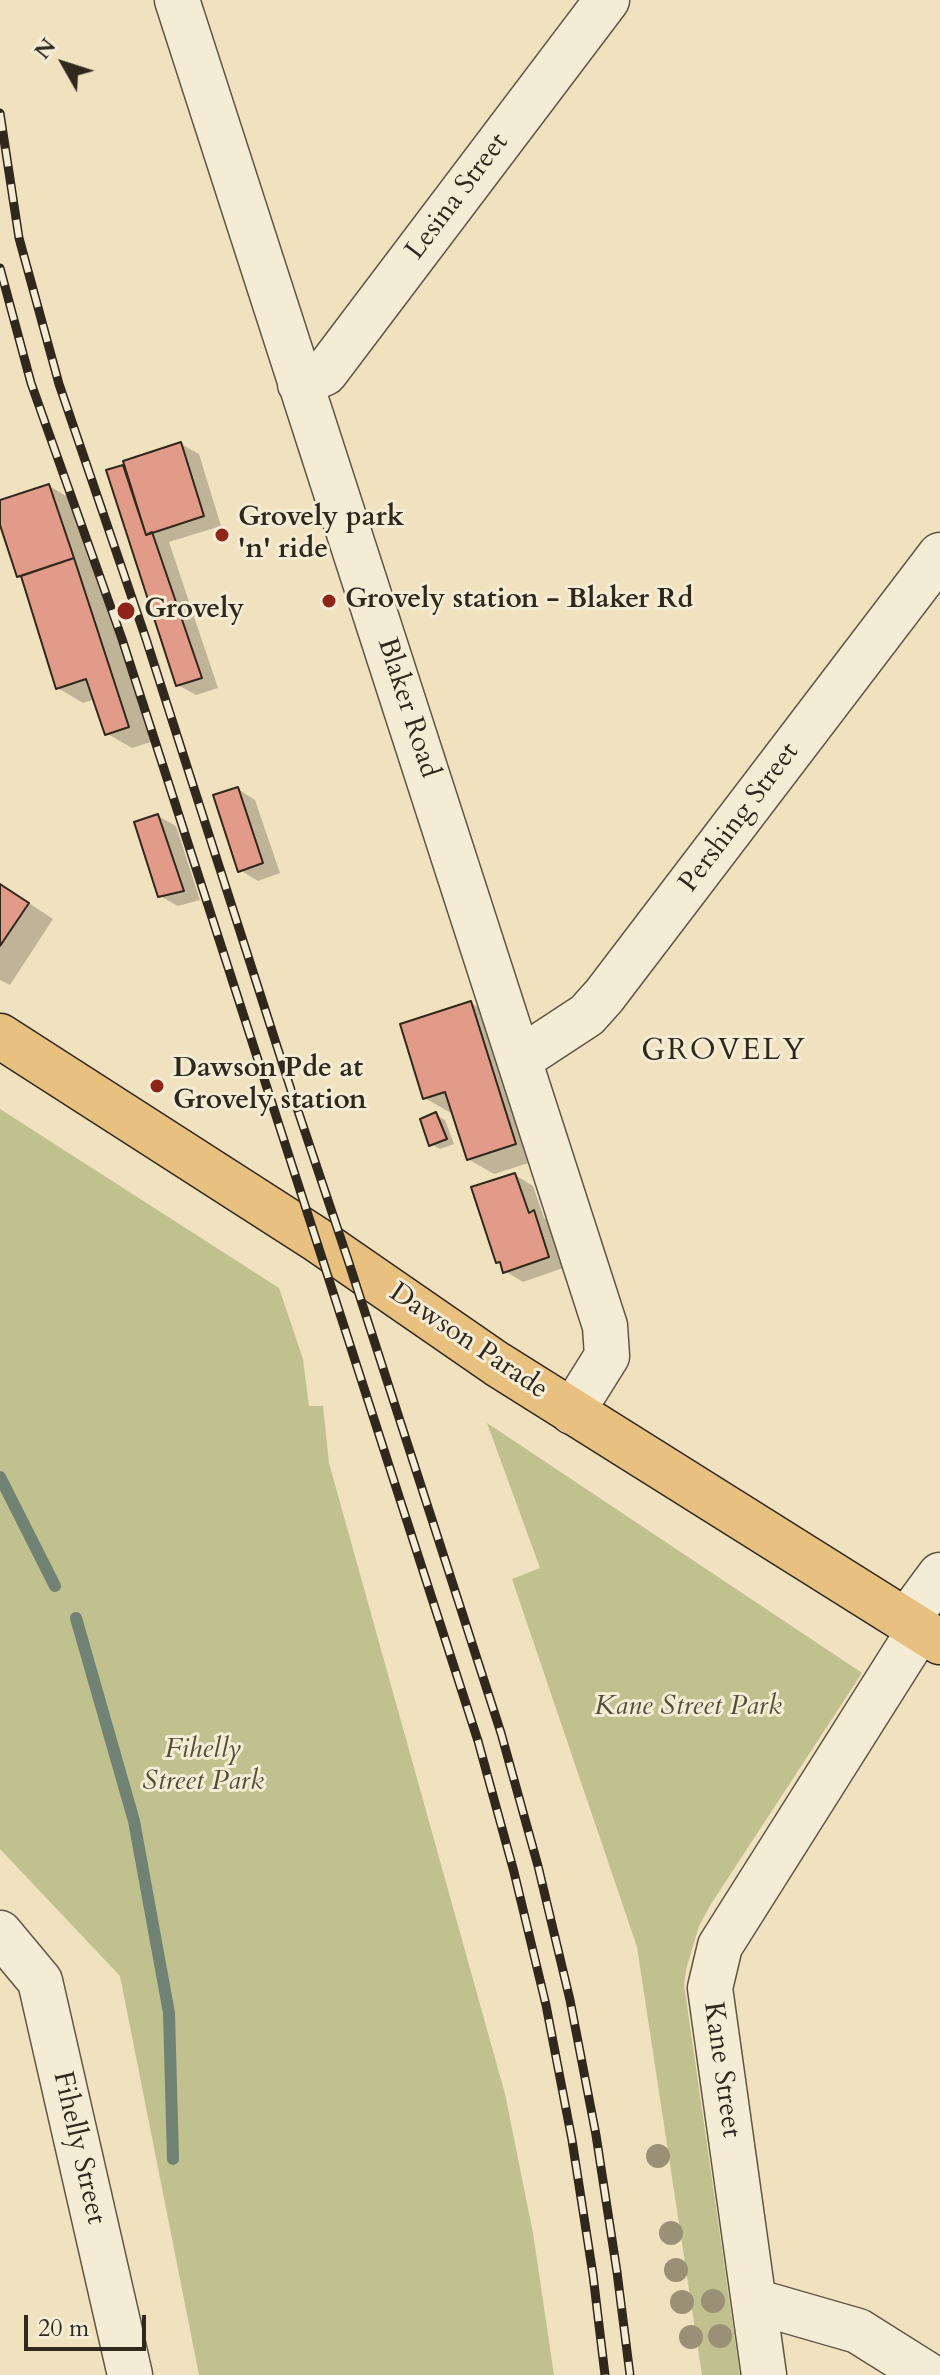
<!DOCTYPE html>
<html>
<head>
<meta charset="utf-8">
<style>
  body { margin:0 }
  #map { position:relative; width:940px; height:2375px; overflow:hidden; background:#f0e1bf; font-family:Cardo,serif }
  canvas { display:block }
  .north { position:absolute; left:24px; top:24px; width:80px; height:80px; -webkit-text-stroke:6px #f5ecd5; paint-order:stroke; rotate:309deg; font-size:22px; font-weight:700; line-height:32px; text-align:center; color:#30271d }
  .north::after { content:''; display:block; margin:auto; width:28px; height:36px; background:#30271d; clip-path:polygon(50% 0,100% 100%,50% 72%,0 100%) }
  .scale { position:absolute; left:24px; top:2315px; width:122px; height:36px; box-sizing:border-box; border:4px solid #30271d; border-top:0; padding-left:10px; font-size:24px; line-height:28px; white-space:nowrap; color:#30271d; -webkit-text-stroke:6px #f5ecd5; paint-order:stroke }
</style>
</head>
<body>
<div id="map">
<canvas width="940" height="2375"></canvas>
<div class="north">N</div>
<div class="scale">20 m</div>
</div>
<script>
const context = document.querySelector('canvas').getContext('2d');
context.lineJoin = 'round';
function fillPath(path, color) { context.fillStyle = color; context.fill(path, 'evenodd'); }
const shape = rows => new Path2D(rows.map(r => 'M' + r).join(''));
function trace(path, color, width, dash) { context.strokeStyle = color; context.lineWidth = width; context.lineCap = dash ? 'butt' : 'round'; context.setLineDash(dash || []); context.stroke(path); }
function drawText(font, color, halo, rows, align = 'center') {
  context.font = font + ' Cardo,serif'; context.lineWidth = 6; context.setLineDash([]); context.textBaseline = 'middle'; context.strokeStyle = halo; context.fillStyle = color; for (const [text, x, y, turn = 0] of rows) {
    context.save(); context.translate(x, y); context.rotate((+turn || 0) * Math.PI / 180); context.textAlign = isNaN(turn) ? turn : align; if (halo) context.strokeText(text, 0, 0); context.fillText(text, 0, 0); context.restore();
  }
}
fillPath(shape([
  [0,1109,279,1288,303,1359,309,1406,323,1406,329,1463,505,2094,533,2233,554,2375,199,2375,120,1976,0,1849],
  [487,1423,862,1673,711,1904,699,1926,687,1966,684,1984,740,2375,702,2375,637,1947,512,1579,540,1568]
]), '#c0c18e');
fillPath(shape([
  [181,444,199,454,221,526,169,542,218,688,196,695,178,685,108,471],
  [49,486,75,501,154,741,132,748,106,733,95,699,83,703,58,688,24,579,18,576,0,519,0,503],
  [238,789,255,800,280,873,258,881,240,870],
  [158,816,176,826,200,900,178,906,160,896],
  [0,884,53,919,10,985,0,980],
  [471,1003,497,1018,541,1159,494,1174,468,1159,454,1112,451,1113,425,1098],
  [436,1115,445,1120,454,1144,440,1149,431,1144],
  [515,1175,533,1186,544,1218,552,1223,566,1267,523,1282,505,1271,503,1265,497,1262]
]), '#0003');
trace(shape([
  [0,1477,55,1586],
  [76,1618,134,1821,169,2013,173,2159]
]), '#708273', 12);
const building = shape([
  [181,442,204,516,146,535,123,461,181,442],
  [123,465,146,535,152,532,202,678,176,686,106,470,123,465],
  [49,484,74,558,17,577,0,525,0,500,49,484],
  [74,558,129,727,105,735,86,679,56,689,21,576,74,558],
  [238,787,263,863,238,872,213,795,238,787],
  [158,814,184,891,158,897,134,822,158,814],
  [0,884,29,903,0,946,0,884],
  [471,1001,516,1144,467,1160,445,1092,423,1099,400,1024,471,1001],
  [436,1112,447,1139,429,1146,420,1119,436,1112],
  [515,1173,529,1213,534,1210,549,1257,503,1273,500,1262,496,1263,471,1187,515,1173]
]);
fillPath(building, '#e19b88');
trace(building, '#30271d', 2);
const minor = shape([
  [177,0,605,1326,607,1356,572,1412],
  [300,384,325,373,607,0],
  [520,1059,587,1015,604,996,940,555],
  [906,1621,940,1575],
  [0,1933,40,1981,130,2375],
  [754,2301,858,2331,928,2375],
  [764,2375,710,1988,720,1946,920,1629]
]);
const major = shape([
  [0,1036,316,1239,497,1364,940,1642]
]);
trace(minor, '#605646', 47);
trace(major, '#30271d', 47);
trace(minor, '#f5ecd5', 44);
trace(major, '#e8c080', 44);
const rail = shape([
  [0,113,19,238,59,384,146,639,292,1093,348,1260,501,1733,538,1866,570,2000,596,2135,617,2272,630,2375],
  [0,268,31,383,122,639,478,1741,514,1872,546,2005,572,2140,593,2275,605,2375]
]);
trace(rail, '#30271d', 9);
trace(rail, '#f5ecd5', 6, [18]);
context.fillStyle = '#9a9075';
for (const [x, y] of [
  [658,2156],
  [671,2233],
  [676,2270],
  [713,2301],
  [682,2302],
  [720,2336],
  [691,2337]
]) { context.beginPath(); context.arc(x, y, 12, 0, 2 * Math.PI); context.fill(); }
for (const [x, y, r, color] of [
  [222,535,8,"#8f2418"],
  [329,601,8,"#8f2418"],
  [126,611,10,"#8f2418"],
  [157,1086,8,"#8f2418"]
]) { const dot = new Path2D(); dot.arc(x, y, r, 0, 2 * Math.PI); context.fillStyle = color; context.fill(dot); trace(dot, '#f5ecd5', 3); }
drawText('28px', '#30271d', '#f5ecd5', [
  ["Lesina Street",458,197,-53],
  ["Blaker Road",407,708,72],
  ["Pershing Street",740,818,-53],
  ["Dawson Parade",468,1342,34],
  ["Kane Street",721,2070,82],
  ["Fihelly Street",78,2148,77]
]);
drawText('bold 28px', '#30271d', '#f5ecd5', [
  ["Grovely park",238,519],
  ["'n' ride",238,551],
  ["Grovely station - Blaker Rd",345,601],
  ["Grovely",144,611],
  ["Dawson Pde at",173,1070],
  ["Grovely station",173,1102]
], 'left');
drawText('italic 28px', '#544e39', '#f5ecd5', [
  ["Kane Street Park",688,1708],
  ["Fihelly",203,1751],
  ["Street Park",203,1783]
]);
context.letterSpacing = '2px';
drawText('30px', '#30271d', '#f5ecd5', [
  ["GROVELY",724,1052]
]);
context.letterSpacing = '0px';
</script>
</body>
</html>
